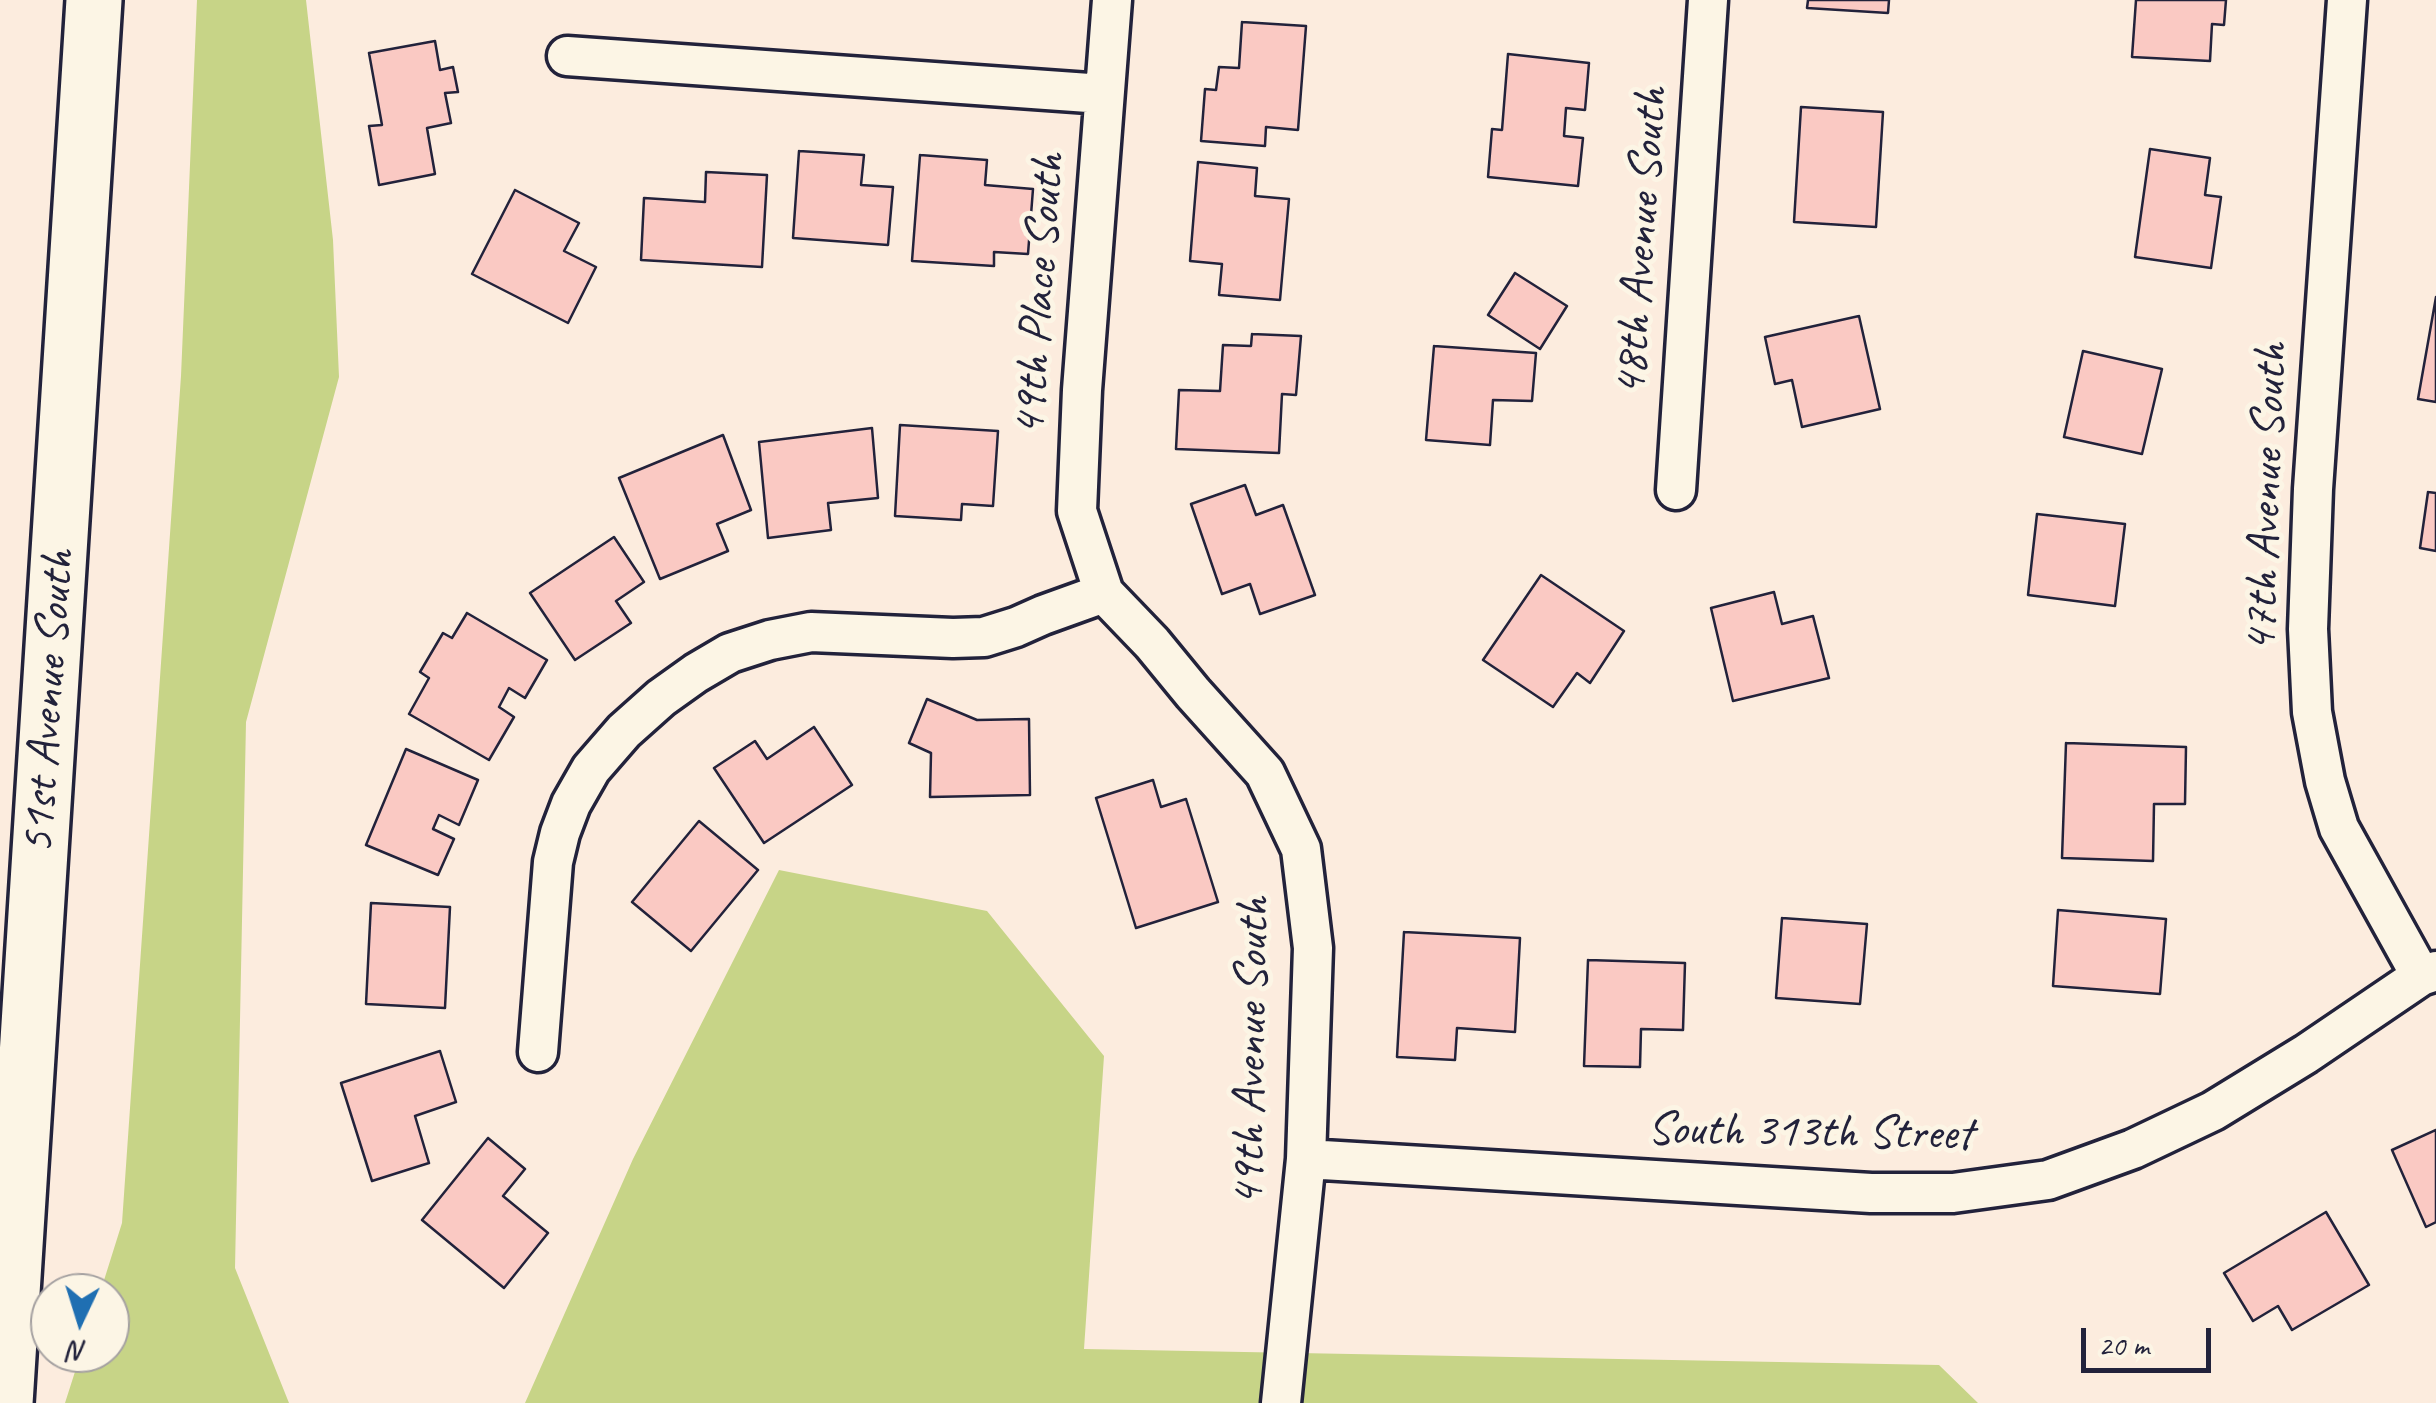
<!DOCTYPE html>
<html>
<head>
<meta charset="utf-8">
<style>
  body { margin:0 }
  #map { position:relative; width:2436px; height:1403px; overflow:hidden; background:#fcecde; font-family:Caveat,sans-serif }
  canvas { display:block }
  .north { position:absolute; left:30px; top:1273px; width:100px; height:100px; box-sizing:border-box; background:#fcf5e5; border:2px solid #a5a1a1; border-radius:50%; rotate:184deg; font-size:28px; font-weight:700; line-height:40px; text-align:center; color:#22223b }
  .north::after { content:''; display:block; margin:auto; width:35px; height:45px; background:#1f6fb2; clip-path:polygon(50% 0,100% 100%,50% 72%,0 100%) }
  .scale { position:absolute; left:2081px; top:1328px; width:130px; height:45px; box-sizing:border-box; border:5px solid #22223b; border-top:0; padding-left:12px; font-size:30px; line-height:35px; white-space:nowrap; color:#22223b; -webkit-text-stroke:8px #fcf5e5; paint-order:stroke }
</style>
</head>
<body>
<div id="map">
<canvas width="2436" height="1403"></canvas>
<div class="north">N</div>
<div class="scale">20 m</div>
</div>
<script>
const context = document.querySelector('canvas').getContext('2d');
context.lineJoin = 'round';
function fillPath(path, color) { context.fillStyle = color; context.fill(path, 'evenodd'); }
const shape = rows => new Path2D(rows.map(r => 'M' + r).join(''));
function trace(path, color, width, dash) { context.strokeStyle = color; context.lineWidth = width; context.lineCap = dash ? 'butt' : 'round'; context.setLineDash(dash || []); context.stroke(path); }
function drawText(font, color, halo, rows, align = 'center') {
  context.font = font + ' Caveat,sans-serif'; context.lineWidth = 10; context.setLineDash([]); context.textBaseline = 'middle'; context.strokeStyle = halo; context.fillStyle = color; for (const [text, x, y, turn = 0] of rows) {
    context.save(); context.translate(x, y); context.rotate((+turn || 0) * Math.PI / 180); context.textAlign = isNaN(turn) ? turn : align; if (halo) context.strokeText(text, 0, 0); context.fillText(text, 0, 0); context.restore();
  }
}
fillPath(shape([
  [197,0,306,0,333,240,339,377,246,722,235,1268,289,1403,65,1403,81,1353,110,1353,110,1293,100,1293,122,1223,181,376],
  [779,870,987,911,1104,1056,1084,1349,1939,1365,1978,1403,525,1403,633,1159]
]), '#c7d487');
const building = shape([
  [1808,0,1889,0,1888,13,1807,8,1808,0],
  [2136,0,2226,0,2224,25,2212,24,2210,61,2132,57,2136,0],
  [1242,22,1306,26,1298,130,1266,127,1265,146,1201,141,1205,89,1216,90,1219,67,1239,68,1242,22],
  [435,41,440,70,453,67,458,92,445,93,451,123,427,128,435,174,379,185,369,126,382,125,369,53,435,41],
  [1508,54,1589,63,1585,110,1566,108,1564,136,1583,138,1578,186,1488,177,1492,129,1502,130,1508,54],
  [1801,107,1883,112,1876,227,1794,222,1801,107],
  [2150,149,2210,158,2205,195,2221,197,2211,268,2135,257,2150,149],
  [799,151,864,155,861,185,893,187,888,245,793,238,799,151],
  [920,155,987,160,985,185,1033,189,1028,254,994,252,994,266,912,261,920,155],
  [1198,162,1257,168,1255,196,1289,199,1280,300,1219,295,1222,264,1190,261,1198,162],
  [706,172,767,175,762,267,641,260,644,198,705,202,706,172],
  [515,190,579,223,564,251,596,267,568,323,472,274,515,190],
  [1515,273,1567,306,1540,349,1488,315,1515,273],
  [2436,297,2436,402,2418,399,2436,297],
  [1859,316,1880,409,1802,427,1792,380,1775,384,1765,337,1859,316],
  [1252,334,1301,336,1296,395,1282,394,1279,453,1176,449,1179,390,1220,391,1223,345,1251,346,1252,334],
  [1434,346,1536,353,1532,401,1493,400,1490,445,1426,440,1434,346],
  [2083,351,2162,369,2142,454,2064,437,2083,351],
  [900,425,998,431,993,506,962,504,961,520,895,516,900,425],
  [872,428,878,498,828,503,831,530,768,538,759,442,872,428],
  [723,435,751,510,717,524,728,551,660,579,619,478,723,435],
  [1245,485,1256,515,1283,505,1315,595,1260,614,1250,584,1222,594,1191,504,1245,485],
  [2428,492,2436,493,2436,551,2420,548,2428,492],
  [2037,514,2125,524,2115,606,2028,595,2037,514],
  [614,537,644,582,616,601,631,623,575,660,530,593,614,537],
  [1541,575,1624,631,1590,683,1577,673,1553,707,1483,660,1541,575],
  [1774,592,1782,624,1813,616,1829,678,1733,701,1711,608,1774,592],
  [467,613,547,660,525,698,509,688,499,707,514,717,489,760,409,714,429,678,420,672,443,633,452,638,467,613],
  [927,699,977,720,1029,719,1030,795,930,797,931,753,909,743,927,699],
  [814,727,852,785,764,843,714,768,755,741,767,759,814,727],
  [2066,743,2186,747,2185,804,2154,804,2153,861,2062,858,2066,743],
  [406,749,478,780,459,825,439,815,433,829,454,839,438,875,366,845,406,749],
  [1153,780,1161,807,1186,799,1218,902,1136,928,1096,798,1153,780],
  [699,821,758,870,691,951,632,902,699,821],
  [371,903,450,907,445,1008,366,1004,371,903],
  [2058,910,2166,919,2160,994,2053,986,2058,910],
  [1782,918,1867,924,1860,1004,1776,998,1782,918],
  [1404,932,1520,938,1515,1032,1457,1028,1455,1060,1397,1057,1404,932],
  [1588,960,1685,963,1683,1030,1641,1029,1640,1067,1584,1066,1588,960],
  [440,1051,456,1102,415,1116,429,1163,372,1181,341,1083,440,1051],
  [2436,1130,2436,1222,2426,1227,2392,1150,2436,1130],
  [488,1138,525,1169,503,1196,548,1233,504,1288,422,1220,488,1138],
  [2326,1212,2369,1285,2292,1330,2278,1306,2253,1321,2224,1273,2326,1212]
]);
fillPath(building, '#fac9c3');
trace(building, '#22223b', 2.5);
const street = shape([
  [1112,0,1082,390,1077,511,1104,593,1152,643,1193,693,1265,773,1301,849,1313,948,1306,1159,1281,1403],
  [2347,0,2313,489,2308,629,2312,712,2325,781,2339,828,2421,976],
  [567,56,1103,94],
  [1676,490,1708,0],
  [538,1052,553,862,560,833,571,804,591,769,624,731,661,698,696,673,730,653,770,640,811,632,953,638,984,637,1016,627,1043,615,1104,593],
  [1306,1159,1871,1193,1953,1193,2048,1180,2133,1149,2213,1111,2306,1054,2421,976,2436,971]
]);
const secondary = shape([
  [5,1403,94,0]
]);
trace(street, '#22223b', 45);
trace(secondary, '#22223b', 62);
trace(street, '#fcf5e5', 38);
trace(secondary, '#fcf5e5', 55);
drawText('48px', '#22223b', '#fcf5e5', [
  ["48th Avenue South",1642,242,-86],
  ["49th Place South",1040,295,-86],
  ["47th Avenue South",2267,498,-88],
  ["51st Avenue South",49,702,-86],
  ["49th Avenue South",1252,1052,-89],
  ["South 313th Street",1810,1133,1]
]);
</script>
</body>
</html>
